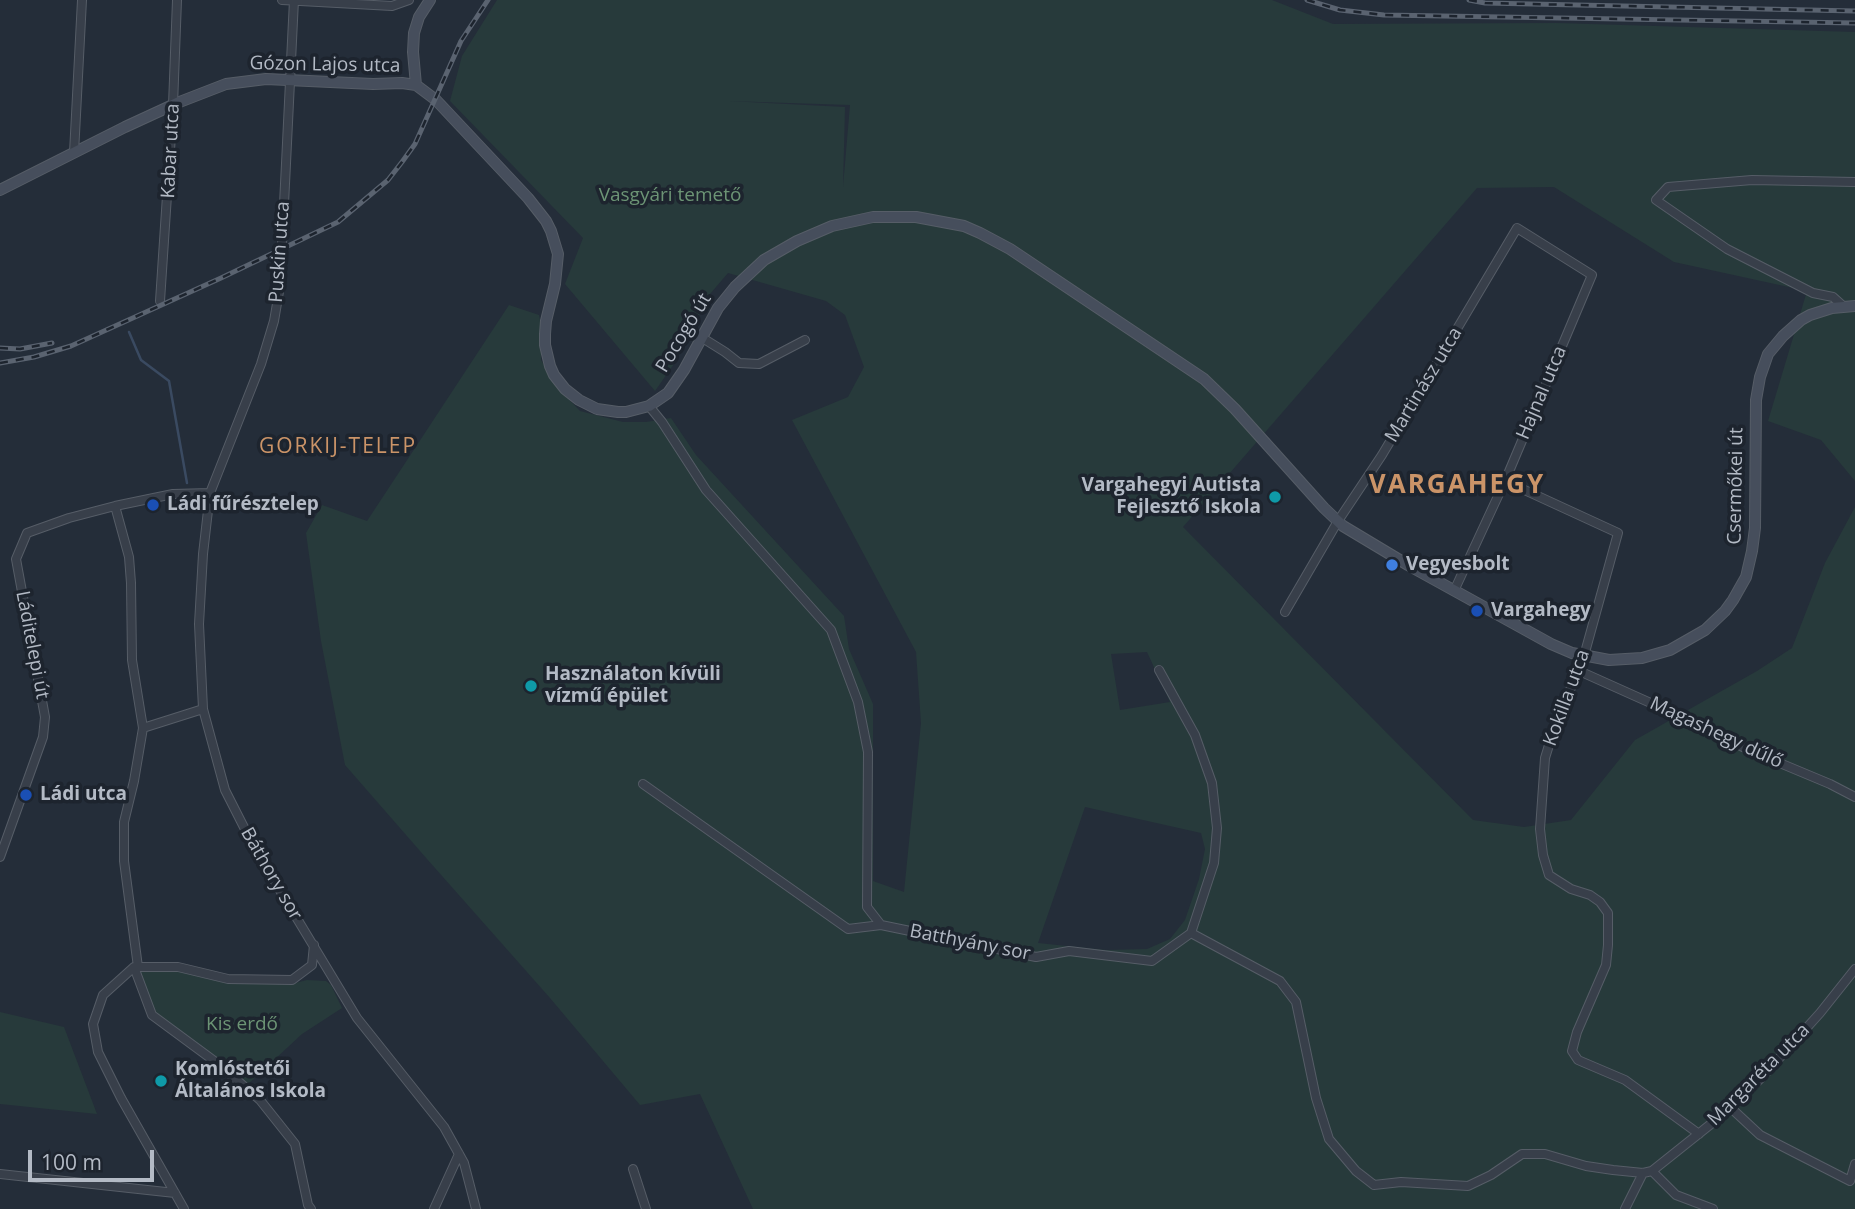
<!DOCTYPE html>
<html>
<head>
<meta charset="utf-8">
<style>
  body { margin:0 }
  #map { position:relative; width:1855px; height:1209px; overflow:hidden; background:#242d39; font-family:"Open Sans",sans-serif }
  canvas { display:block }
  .scale { position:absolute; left:28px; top:1150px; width:126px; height:32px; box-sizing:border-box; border:4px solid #b3bac5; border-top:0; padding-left:9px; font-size:21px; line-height:24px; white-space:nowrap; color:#b3bac5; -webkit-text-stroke:5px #1d242e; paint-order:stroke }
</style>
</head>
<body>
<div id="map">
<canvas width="1855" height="1209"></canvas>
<div class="scale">100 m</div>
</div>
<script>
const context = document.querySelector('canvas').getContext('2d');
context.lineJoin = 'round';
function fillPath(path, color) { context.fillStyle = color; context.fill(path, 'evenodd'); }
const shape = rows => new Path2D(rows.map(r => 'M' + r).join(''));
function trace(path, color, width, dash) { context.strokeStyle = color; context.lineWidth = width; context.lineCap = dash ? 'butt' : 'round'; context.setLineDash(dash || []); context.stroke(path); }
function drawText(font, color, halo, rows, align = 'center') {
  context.font = font + ' "Open Sans",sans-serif'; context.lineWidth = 7; context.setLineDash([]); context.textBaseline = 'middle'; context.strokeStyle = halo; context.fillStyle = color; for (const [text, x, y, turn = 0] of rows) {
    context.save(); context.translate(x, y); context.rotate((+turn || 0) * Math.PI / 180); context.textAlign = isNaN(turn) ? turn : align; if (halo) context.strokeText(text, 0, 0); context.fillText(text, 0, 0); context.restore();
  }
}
fillPath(shape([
  [497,0,1272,0,1333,24,1556,23,1855,32,1855,481,1821,440,1768,421,1807,291,1674,262,1554,187,1477,188,1183,527,1473,820,1524,827,1571,820,1635,740,1757,671,1792,648,1825,563,1855,507,1855,1209,753,1209,700,1094,640,1105,550,998,427,859,345,765,321,641,306,533,322,505,367,521,509,305,539,315,542,332,541,360,558,388,580,411,623,422,646,422,671,418,696,455,844,616,849,649,873,704,873,881,904,892,921,723,916,652,792,420,848,397,864,367,845,315,826,301,728,273,710,294,676,361,655,391,565,284,583,238,450,101,462,56],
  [728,101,850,105,843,187,845,107],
  [1147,652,1170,702,1120,710,1111,654],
  [1085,807,1201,833,1205,849,1199,879,1185,920,1170,939,1147,949,1106,950,1038,943],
  [138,967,178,967,228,979,292,984,307,980,326,981,331,985,342,1008,302,1034,245,1087,152,1015],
  [0,1012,64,1027,97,1114,0,1104]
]), '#273a3b');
trace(shape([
  [129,332,141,360,169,381,187,483]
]), '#3a4a61', 2.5);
const street = shape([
  [282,0,392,6,409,0],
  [294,0,280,286,274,321,261,364,210,493,203,554,199,624,203,709,225,790,255,849,357,1018,444,1127,464,1163,476,1209],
  [74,153,82,0],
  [160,301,173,105,177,0],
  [1843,306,1833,297,1813,293,1727,249,1656,200,1668,187,1752,180,1855,182],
  [701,337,725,352,739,363,759,364,805,340],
  [649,406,662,422,706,490,831,630,858,702,868,752,867,907,881,925,1036,957,1069,951,1152,961,1191,933,1214,863,1217,828,1212,783,1195,735,1159,670],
  [1505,481,1618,533,1584,656,1554,729,1545,758,1540,829,1543,855,1549,875,1571,889,1590,895,1600,902,1608,913,1608,945,1606,965,1577,1032,1572,1051,1578,1060,1625,1080,1699,1134],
  [115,506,129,557,131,583,132,660,143,728,134,781,124,822,124,861,138,967],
  [1285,612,1338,521,1382,455,1517,228,1592,275,1505,481,1454,591],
  [1577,670,1664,709,1751,751,1830,784,1855,797],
  [143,728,203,709],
  [643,784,848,929,881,925],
  [0,857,43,737,45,717,16,559,27,533,69,518,115,506,173,494,210,493],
  [1191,933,1280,981,1296,1002,1316,1098,1329,1139,1356,1171,1374,1185,1401,1182,1468,1186,1491,1175,1522,1154,1545,1154,1586,1166,1613,1170,1643,1173,1652,1171,1676,1195,1713,1209],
  [134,967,152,1015,217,1063,260,1100,295,1144,308,1205,311,1209],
  [1731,1108,1760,1135,1850,1181,1855,1164],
  [633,1169,646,1209],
  [1652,1171,1731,1108,1764,1075,1820,1013,1855,969],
  [0,1174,175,1193],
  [184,1209,121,1098,98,1052,93,1024,103,995,134,967,178,967,228,979,292,980,312,965,314,945],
  [434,1209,459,1154],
  [1625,1209,1643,1173]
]);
const secondary = shape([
  [416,85,413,52,414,33,419,17,430,0],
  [0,190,125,127,177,103,226,84,266,79,373,84,402,83,416,85,436,100,528,198,546,221,551,231,558,254,555,284,546,321,545,334,545,345,550,366,554,375,565,389,579,400,597,409,618,412,626,412,649,406,668,393,684,370,718,308,735,287,764,260,797,241,832,226,873,217,916,217,964,226,980,233,1010,249,1204,379,1235,409,1324,508,1343,526,1408,565,1551,644,1572,653,1609,660,1642,658,1670,650,1705,630,1725,611,1733,600,1746,577,1752,551,1755,528,1756,400,1760,377,1768,354,1783,336,1801,320,1810,315,1832,308,1855,306]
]);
trace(street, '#565d67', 10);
trace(secondary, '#565d67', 12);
trace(street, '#383f4a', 8);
trace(secondary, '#464e5c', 10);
const rail = shape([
  [1307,0,1340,10,1384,15,1855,23],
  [1469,0,1485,3,1855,11],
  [0,348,20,349,52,343],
  [0,363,34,357,71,346,221,278,338,222,388,180,402,162,415,144,461,41,488,0]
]);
trace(rail, '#5a6370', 5);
trace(rail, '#1d242e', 2.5, [8]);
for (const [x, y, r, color] of [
  [1275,497,7,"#0f9aa8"],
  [153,505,7,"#1a4fb4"],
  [1392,565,7,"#3f7fe0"],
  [1477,611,7,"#1a4fb4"],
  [531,686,7,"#0f9aa8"],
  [26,795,7,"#1a4fb4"],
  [161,1081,7,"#0f9aa8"]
]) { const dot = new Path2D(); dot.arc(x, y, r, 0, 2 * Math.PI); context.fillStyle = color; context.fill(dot); trace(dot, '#1d242e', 2.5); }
drawText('19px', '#b3bac5', '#1d242e', [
  ["Gózon Lajos utca",325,65,1],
  ["Kabar utca",171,151,-87],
  ["Puskin utca",280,252,-86],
  ["Pocogó út",684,333,-59],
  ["Martinász utca",1424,385,-59],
  ["Hajnal utca",1542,393,-67],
  ["Csermőkei út",1736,486,-89],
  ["Láditelepi út",32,645,79],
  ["Kokilla utca",1567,698,-70],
  ["Magashegy dűlő",1716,733,25],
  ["Báthory sor",271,874,60],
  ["Batthyány sor",970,943,11],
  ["Margaréta utca",1759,1075,-45]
]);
drawText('19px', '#6c9475', '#1d242e', [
  ["Vasgyári temető",670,196],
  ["Kis erdő",242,1025]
]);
drawText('bold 19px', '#b3bac5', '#1d242e', [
  ["Vargahegyi Autista",1261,486,"right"],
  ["Fejlesztő Iskola",1261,508,"right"],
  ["Ládi fűrésztelep",167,505],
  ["Vegyesbolt",1406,565],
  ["Vargahegy",1491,611],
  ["Használaton kívüli",545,675],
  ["vízmű épület",545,697],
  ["Ládi utca",40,795],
  ["Komlóstetői",175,1070],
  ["Általános Iskola",175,1092]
], 'left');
context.letterSpacing = '2px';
drawText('21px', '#cb9468', '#1d242e', [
  ["GORKIJ-TELEP",338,447]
]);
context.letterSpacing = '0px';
context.letterSpacing = '2px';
drawText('bold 26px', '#cb9468', '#1d242e', [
  ["VARGAHEGY",1457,486]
]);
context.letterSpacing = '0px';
</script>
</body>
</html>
